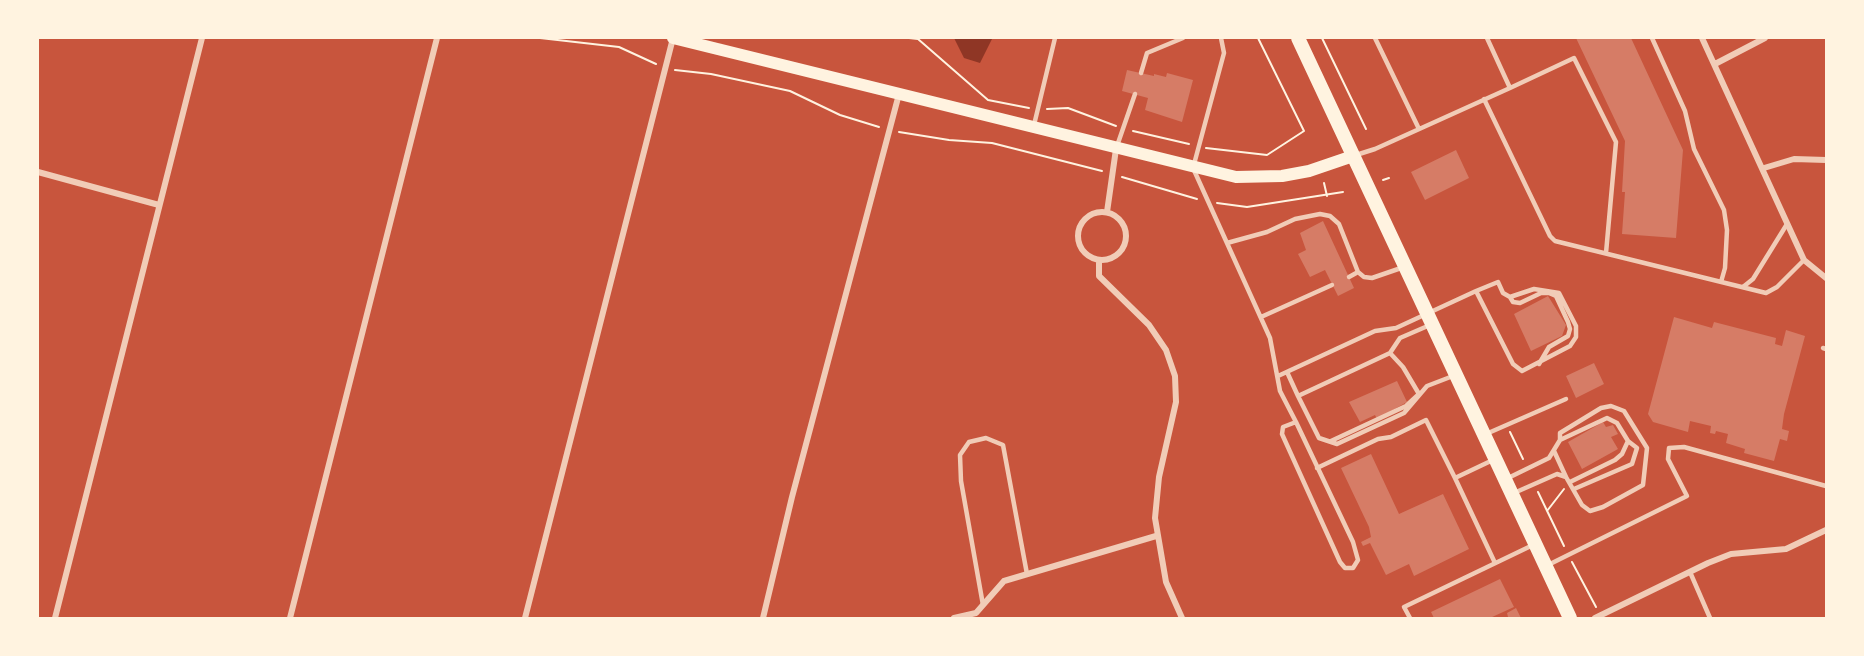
<!DOCTYPE html>
<html>
<head>
<meta charset="utf-8">
<style>
  body { margin:0 }
  #map { position:relative; width:1864px; height:656px; overflow:hidden; background:#c8553d; font-family:Spectral,serif }
  canvas { display:block }
  .frame { position:absolute; inset:0; border:39px solid #fff3e0; pointer-events:none }
</style>
</head>
<body>
<div id="map">
<canvas width="1864" height="656"></canvas>
<div class="frame"></div>
</div>
<script>
const context = document.querySelector('canvas').getContext('2d');
context.lineJoin = 'round';
function fillPath(path, color) { context.fillStyle = color; context.fill(path, 'evenodd'); }
const shape = rows => new Path2D(rows.map(r => 'M' + r).join(''));
function trace(path, color, width, dash) { context.strokeStyle = color; context.lineWidth = width; context.lineCap = dash ? 'butt' : 'round'; context.setLineDash(dash || []); context.stroke(path); }
fillPath(shape([
  [954,38,991,38,992,39,980,63,964,58]
]), '#8f3625');
fillPath(shape([
  [1576,38,1631,38,1683,150,1676,238,1622,234,1625,192,1622,192,1625,141],
  [1127,70,1154,76,1154,74,1166,77,1167,73,1193,80,1182,122,1145,110,1148,98,1122,91],
  [1456,150,1469,178,1425,200,1411,172],
  [1323,221,1354,288,1338,296,1325,270,1310,277,1298,254,1306,250,1300,233],
  [1548,296,1566,325,1562,336,1531,351,1514,314],
  [1674,317,1712,328,1714,322,1776,338,1775,344,1782,346,1786,330,1805,336,1784,414,1782,429,1789,431,1787,441,1780,439,1774,461,1744,453,1745,449,1726,443,1728,434,1716,431,1715,434,1710,433,1711,426,1690,421,1688,432,1653,422,1648,414],
  [1594,363,1604,384,1576,398,1566,376],
  [1397,381,1407,402,1377,419,1375,415,1360,422,1349,402],
  [1603,422,1606,427,1613,425,1618,434,1611,437,1618,449,1582,469,1568,442],
  [1371,454,1399,514,1443,494,1469,549,1414,576,1409,564,1386,575,1370,543,1363,546,1361,542,1371,537,1369,527,1341,468],
  [1500,579,1514,607,1490,618,1434,618,1431,612],
  [1516,608,1521,618,1504,618,1508,617,1507,613]
]), '#d67c66');
trace(shape([
  [540,38,619,47,656,64],
  [909,38,918,39,988,100,1029,108],
  [1322,38,1366,129],
  [675,70,711,74,790,91,840,115,879,127],
  [1047,109,1068,108,1116,126],
  [1133,131,1189,144],
  [899,132,949,140,992,143,1102,171],
  [1206,148,1267,155,1304,131,1258,38],
  [1122,177,1197,199],
  [1383,180,1389,178],
  [1324,183,1327,196],
  [1217,203,1247,207,1343,192],
  [1510,432,1523,459],
  [1538,492,1564,546],
  [1547,511,1564,489],
  [1572,562,1596,607]
]), '#fff3e0', 2);
trace(shape([
  [1221,38,1224,53,1193,168,1270,338,1280,391,1296,422,1353,542,1358,560,1353,568,1345,568,1340,562,1282,434,1283,427,1296,422],
  [1375,38,1419,129],
  [1652,38,1685,111,1694,149,1724,210,1727,230,1725,268,1721,282],
  [1141,73,1147,53,1183,38],
  [1510,88,1574,58,1616,142,1606,253],
  [1484,99,1550,236,1555,241,1766,293,1777,287,1804,260],
  [1034,125,1055,38],
  [1117,146,1135,94],
  [1356,155,1375,149,1510,88,1487,38],
  [1227,243,1267,232,1295,219,1320,214,1330,216,1339,224,1358,272,1364,277,1372,278,1404,267],
  [1349,277,1358,272],
  [1743,287,1753,279,1787,224],
  [1510,297,1513,302,1520,303,1541,293,1549,293,1556,296,1568,322,1570,329,1568,336,1549,347,1539,364],
  [1261,317,1332,285],
  [1823,348,1826,349],
  [1287,372,1298,396,1390,353],
  [1278,376,1375,331,1396,328,1476,291,1498,282,1503,293,1510,297,1534,289,1559,293,1576,326,1576,337,1570,346,1522,371,1513,364,1476,291],
  [1298,396,1319,438,1337,444,1404,413,1427,386,1453,376],
  [1486,434,1566,399],
  [1560,440,1607,418,1617,423,1628,441,1622,454,1615,460,1570,482],
  [1331,441,1406,406,1419,394,1403,367,1390,353,1400,338,1430,325],
  [1554,451,1566,477],
  [1317,468,1378,439,1391,437,1426,420,1455,478],
  [1506,479,1549,458,1560,440,1560,433,1601,408,1611,406,1624,411,1647,448,1643,485,1603,507,1590,511,1582,505,1566,477,1557,474,1514,493],
  [1574,489,1632,464,1637,448,1628,441],
  [1495,563,1455,478,1495,459],
  [1548,565,1687,496,1668,459,1669,448,1684,447,1826,486],
  [1690,572,1710,618],
  [983,605,961,481,960,455,969,442,986,438,1003,445,1027,574],
  [1410,618,1404,607,1533,545]
]), '#f1ccb7', 4.5);
trace(shape([
  [1702,38,1804,260,1826,278],
  [1715,64,1765,38],
  [1764,168,1794,159,1826,160],
  [38,172,159,205],
  '1078 236a24 24 0 1 1 48 0a24 24 0 1 1-48 0Z',
  [1107,212,1116,149],
  [1099,260,1099,276,1149,325,1166,350,1175,376,1176,402,1159,477,1155,518,1166,582,1182,618],
  [55,618,202,38],
  [290,618,437,38],
  [525,618,673,38],
  [763,618,792,497,899,94],
  [954,618,976,613,1004,581,1156,536],
  [1595,618,1708,563,1731,554,1786,549,1826,530]
]), '#f1ccb7', 6);
trace(shape([
  [673,38,1236,177,1282,176,1309,171,1353,156]
]), '#fff3e0', 12);
trace(shape([
  [1298,38,1570,618]
]), '#fff3e0', 14);
</script>
</body>
</html>
